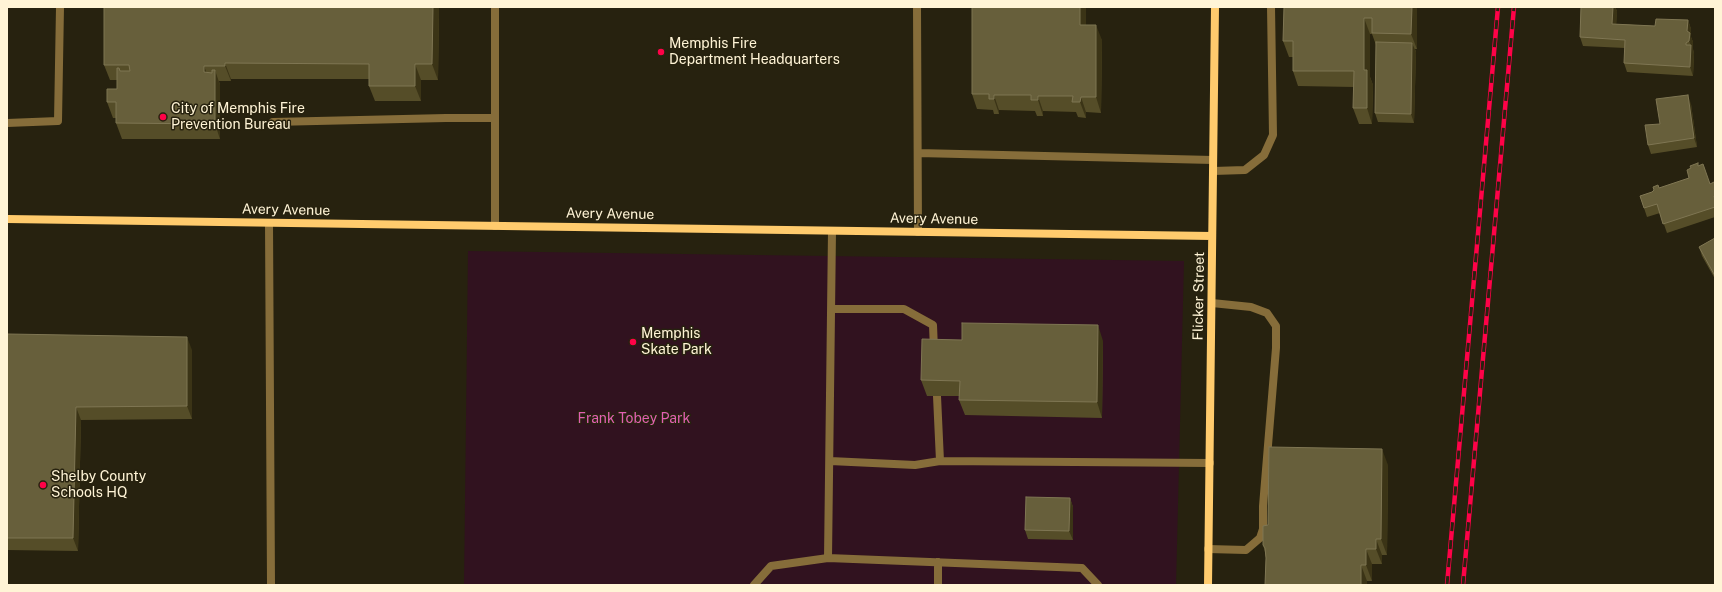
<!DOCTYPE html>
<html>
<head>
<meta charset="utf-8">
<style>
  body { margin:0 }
  #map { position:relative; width:1722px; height:592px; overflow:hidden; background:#27220f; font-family:"Public Sans",sans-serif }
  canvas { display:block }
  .frame { position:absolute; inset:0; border:8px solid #fff4d6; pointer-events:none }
</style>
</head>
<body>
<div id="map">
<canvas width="1722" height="592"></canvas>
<div class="frame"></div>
</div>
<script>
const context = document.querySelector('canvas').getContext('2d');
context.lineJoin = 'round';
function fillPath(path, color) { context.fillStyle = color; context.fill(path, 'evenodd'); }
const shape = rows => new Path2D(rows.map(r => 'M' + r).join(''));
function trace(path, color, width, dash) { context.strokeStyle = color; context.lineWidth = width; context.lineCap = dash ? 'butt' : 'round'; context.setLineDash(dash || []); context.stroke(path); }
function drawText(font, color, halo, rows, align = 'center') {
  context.font = font + ' "Public Sans",sans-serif'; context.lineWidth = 3; context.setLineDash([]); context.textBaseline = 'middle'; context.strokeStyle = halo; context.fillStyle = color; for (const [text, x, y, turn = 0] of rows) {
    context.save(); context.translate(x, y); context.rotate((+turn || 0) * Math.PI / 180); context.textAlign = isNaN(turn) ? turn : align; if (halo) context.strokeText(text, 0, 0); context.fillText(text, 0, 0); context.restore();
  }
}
fillPath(shape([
  [468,251,1184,261,1176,585,464,585]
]), '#31121f');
trace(shape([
  [917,7,918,232],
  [273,122,446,118,495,118],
  [7,123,58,121,60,7],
  [918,153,1213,160],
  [1213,171,1245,170,1264,155,1273,135,1271,7],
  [269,223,271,585],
  [495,226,495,7],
  [832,309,904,309,933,325,934,350],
  [937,396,940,461],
  [830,461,915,465,940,461,1210,463],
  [1208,549,1246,550,1260,538,1263,529,1263,506,1276,348,1276,326,1267,313,1251,307,1212,303],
  [828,558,832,231],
  [754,585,771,566,828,558,1082,568,1098,585],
  [938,585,938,562]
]), '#866d3a', 8);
trace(shape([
  [7,219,1212,236],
  [1208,585,1215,7]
]), '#ffcb6d', 8);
const rail = shape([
  [1447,585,1498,7],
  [1463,585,1514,7]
]);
trace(rail, '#ff0248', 4.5);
trace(rail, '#27220f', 3, [9]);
fillPath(shape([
  [439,7,438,80,421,80,421,101,375,101,369,86,369,79,231,79,231,81,219,81,220,85,220,139,122,139,116,123,116,118,113,118,107,102,117,89,117,80,110,80,104,65],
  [972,7,1086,7,1086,25,1102,40,1101,113,1086,112,1086,118,1078,117,1076,112,1043,111,1043,116,1037,116,1035,111,999,110,999,114,994,114,993,110,977,109,972,94],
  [1284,7,1417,7,1417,49,1415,49,1416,52,1414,123,1378,122,1375,113,1376,45,1372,34,1370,34,1370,77,1373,85,1372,124,1359,124,1353,108,1354,87,1298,86,1293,71,1293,57,1289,57,1283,41],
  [1581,7,1615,7,1617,11,1616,24,1655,26,1688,20,1691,29,1691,37,1693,42,1693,49,1694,54,1693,76,1627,72,1624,63,1625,48,1583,46,1580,37],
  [1691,104,1697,147,1651,154,1648,145,1660,124],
  [1699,166,1710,184,1715,184,1715,217,1667,233,1660,213,1647,217,1640,196,1652,192,1659,188,1689,178],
  [1715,238,1715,279,1702,256,1699,247],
  [7,334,192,350,192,419,81,420,78,551,7,550],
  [962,340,1103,341,1102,418,965,415,959,400,960,396,927,396,921,380],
  [1388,465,1387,555,1382,555,1382,564,1372,564,1372,581,1367,581,1367,585,1265,585,1266,558,1265,552,1263,545,1268,525],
  [1070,498,1073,507,1073,540,1028,539,1025,530]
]), '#554d28');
fillPath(shape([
  [433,7,439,7,438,80,432,64],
  [1080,7,1086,7,1086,40,1080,25],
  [1412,7,1417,7,1417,49,1411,34],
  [1613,7,1615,7,1617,11,1616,33,1612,24],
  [1364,18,1370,34,1370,77,1373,85,1372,124,1367,108,1364,70],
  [1688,20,1691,29,1691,37,1693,42,1693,49,1694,54,1693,76,1690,67,1691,46,1689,41,1687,31],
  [1096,25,1102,40,1101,113,1096,97],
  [1412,43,1416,52,1414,123,1411,114],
  [225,63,231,79,231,81,225,66],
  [415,64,421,80,421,101,415,86],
  [204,66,210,81,204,72],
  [215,70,220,85,220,139,215,124],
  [994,95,999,110,999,114,994,99],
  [1688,95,1691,104,1697,147,1694,138],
  [1038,96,1043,111,1043,116,1038,100],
  [1081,97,1086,112,1086,118,1080,102],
  [1098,325,1103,341,1102,418,1097,402],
  [187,337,192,350,192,419,187,406],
  [76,407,81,420,78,551,73,538],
  [1382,449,1388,465,1387,555,1381,539],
  [1070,498,1073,507,1073,540,1069,531],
  [1376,539,1382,555,1382,564,1376,549],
  [1366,549,1372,564,1372,581,1366,565],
  [1361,565,1367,581,1367,585,1361,585]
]), '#3b3416');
const building = shape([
  [104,7,433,7,432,64,415,64,415,86,369,86,369,64,225,63,225,66,204,66,204,72,212,73,212,70,215,70,215,124,116,123,116,102,107,102,107,89,117,89,117,68,119,68,120,71,130,71,129,65,104,65,104,7],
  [972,7,1080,7,1080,25,1096,25,1096,97,1081,97,1080,102,1072,102,1073,96,1038,96,1038,100,1031,100,1031,95,994,95,994,99,989,99,989,94,972,94,972,7],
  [1284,7,1412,7,1411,34,1372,33,1372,18,1364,18,1364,70,1367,70,1367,108,1353,108,1354,71,1293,71,1293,41,1283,41,1284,7],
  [1581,7,1613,7,1612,24,1655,26,1656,19,1688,20,1687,31,1690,33,1689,41,1686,43,1686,45,1691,45,1690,67,1624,63,1625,40,1580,37,1581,7],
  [1376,42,1412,43,1411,114,1375,113,1376,42],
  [1688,95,1694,138,1648,145,1645,125,1660,124,1656,99,1688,95],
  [1698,163,1698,166,1703,164,1710,184,1714,182,1715,185,1715,196,1714,196,1715,200,1715,207,1663,224,1657,204,1644,208,1640,196,1652,192,1654,190,1653,187,1658,185,1659,188,1689,178,1687,170,1691,168,1690,166,1698,163],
  [1715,238,1715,276,1699,247,1715,238],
  [962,323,1098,325,1097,402,959,400,960,381,921,380,922,339,962,340,962,323],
  [7,334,187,337,187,406,76,407,73,538,7,538,7,334],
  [1269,447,1382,449,1381,539,1376,539,1376,549,1366,549,1366,565,1361,565,1361,585,1265,585,1266,558,1265,548,1263,545,1263,526,1268,525,1269,447],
  [1026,497,1070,498,1069,531,1025,530,1026,497]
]);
fillPath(building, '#675f3b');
trace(building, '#7f7653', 1);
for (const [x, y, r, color] of [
  [661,52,4,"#ff0248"],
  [163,117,4,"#ff0248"],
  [633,342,4,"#ff0248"],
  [43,485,4,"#ff0248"]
]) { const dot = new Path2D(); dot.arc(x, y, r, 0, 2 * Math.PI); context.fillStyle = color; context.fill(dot); trace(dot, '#27220f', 1.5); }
drawText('14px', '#fff4d6', '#27220f', [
  ["Memphis Fire",669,44],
  ["Department Headquarters",669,60],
  ["City of Memphis Fire",171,109],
  ["Prevention Bureau",171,125],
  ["Memphis",641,334],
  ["Skate Park",641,350],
  ["Shelby County",51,477],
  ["Schools HQ",51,493]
], 'left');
drawText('14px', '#fff4d6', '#27220f', [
  ["Avery Avenue",286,210,1],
  ["Avery Avenue",610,214,1],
  ["Avery Avenue",934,219,1],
  ["Flicker Street",1199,296,-89]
]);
drawText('14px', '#e160b1', '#27220f', [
  ["Frank Tobey Park",634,419]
]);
</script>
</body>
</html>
